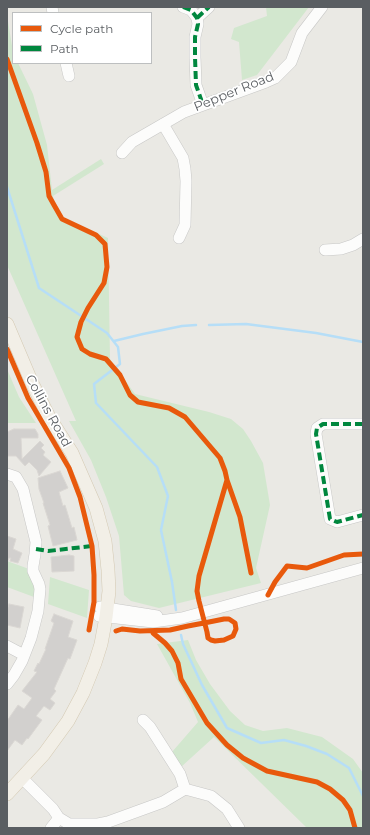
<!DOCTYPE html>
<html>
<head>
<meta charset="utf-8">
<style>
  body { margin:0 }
  #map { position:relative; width:370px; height:835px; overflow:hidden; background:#eae9e4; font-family:Montserrat,sans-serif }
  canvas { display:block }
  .frame { position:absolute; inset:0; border:8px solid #5a5e62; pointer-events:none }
  .legend { position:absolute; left:12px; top:12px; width:140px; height:52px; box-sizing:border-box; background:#fff; border:1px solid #bdbfc0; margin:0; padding:5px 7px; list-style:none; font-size:12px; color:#5a5e62 }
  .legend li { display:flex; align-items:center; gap:8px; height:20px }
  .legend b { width:20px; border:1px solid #bdbfc0 }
</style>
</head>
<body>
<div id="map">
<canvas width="370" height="835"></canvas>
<div class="frame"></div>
<ul class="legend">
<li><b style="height:5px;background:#e8590c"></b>Cycle path</li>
<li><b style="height:5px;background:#00873e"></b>Path</li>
</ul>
</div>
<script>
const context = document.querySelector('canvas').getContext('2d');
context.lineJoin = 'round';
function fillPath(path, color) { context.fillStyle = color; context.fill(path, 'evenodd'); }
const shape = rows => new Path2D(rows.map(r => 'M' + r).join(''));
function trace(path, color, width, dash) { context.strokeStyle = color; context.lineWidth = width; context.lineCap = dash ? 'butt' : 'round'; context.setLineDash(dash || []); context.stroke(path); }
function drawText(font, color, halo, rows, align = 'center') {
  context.font = font + ' Montserrat,sans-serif'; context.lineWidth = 3.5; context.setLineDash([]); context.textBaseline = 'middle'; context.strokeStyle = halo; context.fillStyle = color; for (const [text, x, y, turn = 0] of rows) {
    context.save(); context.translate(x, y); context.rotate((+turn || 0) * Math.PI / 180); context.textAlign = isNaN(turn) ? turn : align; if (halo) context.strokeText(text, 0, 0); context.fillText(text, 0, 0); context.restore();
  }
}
fillPath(shape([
  [266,7,309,7,257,75,242,80,239,42,231,39,234,28,267,16],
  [7,15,13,52,13,63,18,63,33,94,47,145,52,190,101,159,104,164,53,196,54,201,64,218,108,238,110,359,135,394,209,412,231,419,243,429,251,441,263,463,270,505,256,568,261,583,159,608,131,601,124,595,119,536,106,497,91,460,69,421,76,421,7,265],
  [7,369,19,397,36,423,7,423],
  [7,561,29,569,35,588,34,597,7,587],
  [50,577,89,590,87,618,48,604],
  [188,640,196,660,210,684,230,711,245,725,263,731,287,728,322,737,353,759,363,773,363,828,307,828,214,737,181,767,172,752,198,722,190,703,157,644]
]), '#d2e7ce');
trace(shape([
  [7,187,39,288,107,333,118,347,120,364,94,384,96,403,157,467,168,496,161,530,172,582,176,610],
  [209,325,246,324,316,333,363,342],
  [114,341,143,334,182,326,196,325],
  [181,635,183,644,202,685,227,728,261,743,284,740,306,746,327,754,349,768,363,796]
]), '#b6def7', 2.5);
const building = shape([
  [14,429,35,429,38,434,38,438,21,438,22,459,40,441,44,445,41,448,45,452,43,455,51,462,39,476,37,470,29,462,25,466,16,456,7,456,7,432,14,429],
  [60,471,68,488,59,492,63,506,65,505,72,528,74,527,77,540,53,546,48,526,50,525,43,503,44,503,39,489,38,478,60,471],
  [7,536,16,539,13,549,22,553,18,563,10,561,11,558,9,558,7,562,7,536],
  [69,555,74,556,74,571,52,572,51,557,69,555],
  [9,604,24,607,20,628,7,625,7,610,9,604],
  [54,614,73,621,68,637,77,640,70,659,68,658,54,689,56,691,50,699,55,703,50,710,44,706,36,716,42,720,28,739,27,738,22,745,15,740,7,751,7,721,18,705,24,709,32,698,22,691,37,672,34,671,38,663,39,664,46,649,45,649,53,626,54,623,51,621,54,614]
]);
fillPath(building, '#d2d0ce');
trace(building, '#dad7d3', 1);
const minor = shape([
  [52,7,53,13],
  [183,7,191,10,197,18,198,24,195,37,195,57,196,85,203,105],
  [197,18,209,7],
  [66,63,69,76],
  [163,124,183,158,185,169,186,181,185,225,179,238],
  [122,153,132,142,184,112,266,82,275,78,291,62,302,33,322,7],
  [325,250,341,249,353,245,363,239],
  [363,424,323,424,317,428,316,434,330,519,337,522,363,515],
  [7,474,16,477,23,489,36,542,35,554,33,566,33,571,39,584,40,589,38,611,31,638,22,661,14,675,7,684],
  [100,607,157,616],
  [99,616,153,622,182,618,363,568],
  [7,646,24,655],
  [143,720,150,727,180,774,185,789],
  [22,778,53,809,59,818,69,824,98,824,108,822,163,802,185,789,211,796,227,809,239,828],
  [51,828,59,818]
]);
const major = shape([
  [7,324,32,383,49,417,72,453,96,508,105,541,108,570,109,591,106,617,101,644,95,663,83,693,68,721,44,754,7,794]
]);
trace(minor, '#c7c7c6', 12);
trace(major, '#d3c8b1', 14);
trace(minor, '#fcfcfb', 11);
trace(major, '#f2efe7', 13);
trace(shape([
  [183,7,191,10,197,18,198,24,195,37,195,57,196,85,203,105],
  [197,18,209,7],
  [363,424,323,424,317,428,316,434,330,519,337,522,363,515],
  [36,549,48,551,92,546]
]), '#00873e', 4, [8, 4]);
trace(shape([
  [7,59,37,143,46,172,49,196,54,205,62,219,96,235,105,244,107,267,104,283,88,308,81,322,77,337,82,349,90,354,106,359,120,375,130,395,138,402,169,408,185,417,220,458,225,471,227,480,199,576,197,591,199,601,207,632,208,638,211,640,215,641,224,640,233,636,236,629,235,623,229,619,224,619,204,623,188,626,170,630,140,631,122,629,116,631],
  [7,349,28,398,69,468,80,497,92,546,94,575,94,602,89,630],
  [227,480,240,517,251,573],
  [268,595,275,582,287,566,307,568,344,555,363,554],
  [153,631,153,633,165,643,172,651,178,663,181,679,207,723,227,745,243,758,267,771,317,782,330,789,343,800,350,810,355,828]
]), '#e8590c', 5);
drawText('13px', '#5a5e62', '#fff', [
  ["Pepper Road",234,92,-22],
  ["Collins Road",48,411,61]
]);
</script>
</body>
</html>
